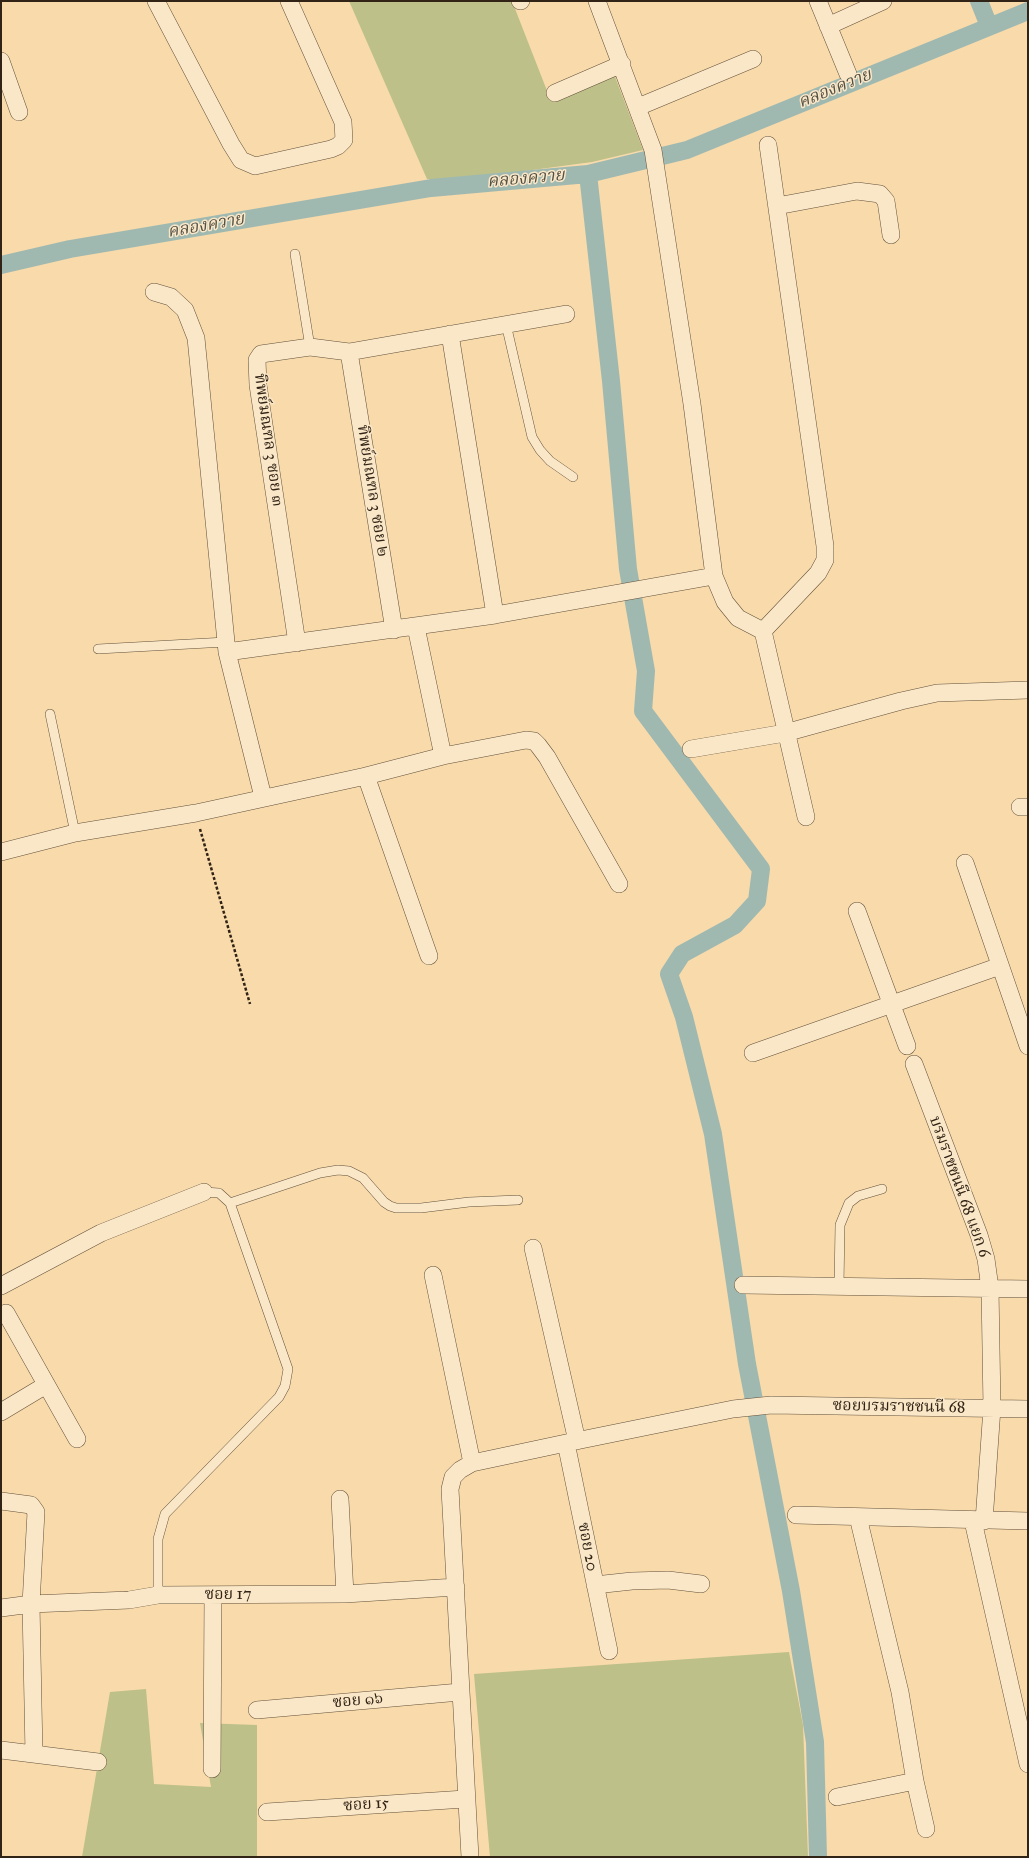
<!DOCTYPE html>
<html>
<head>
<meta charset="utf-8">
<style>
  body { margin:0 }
  #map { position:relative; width:1029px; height:1858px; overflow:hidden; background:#f8daab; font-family:"IM FELL Great Primer",serif }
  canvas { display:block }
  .frame { position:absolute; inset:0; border:2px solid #312315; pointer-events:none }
</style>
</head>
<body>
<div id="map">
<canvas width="1029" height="1858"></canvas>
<div class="frame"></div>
</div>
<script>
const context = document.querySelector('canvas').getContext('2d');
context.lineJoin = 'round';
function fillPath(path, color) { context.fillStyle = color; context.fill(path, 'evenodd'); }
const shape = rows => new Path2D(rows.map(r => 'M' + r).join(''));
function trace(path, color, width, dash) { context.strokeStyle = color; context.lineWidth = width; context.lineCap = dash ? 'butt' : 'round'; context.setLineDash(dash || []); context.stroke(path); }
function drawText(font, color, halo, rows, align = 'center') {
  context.font = font + ' "IM FELL Great Primer","Noto Serif Thai",serif'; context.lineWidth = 3; context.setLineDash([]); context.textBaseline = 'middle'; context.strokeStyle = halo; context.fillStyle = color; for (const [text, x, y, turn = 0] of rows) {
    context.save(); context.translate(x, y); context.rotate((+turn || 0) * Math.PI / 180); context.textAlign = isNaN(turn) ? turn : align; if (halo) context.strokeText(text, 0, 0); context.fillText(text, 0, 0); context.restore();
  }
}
fillPath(shape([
  [349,1,512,1,551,101,614,74,643,150,592,162,465,179,427,179],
  [789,1652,803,1725,808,1857,490,1857,474,1674],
  [146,1689,154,1784,211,1787,200,1723,257,1725,257,1857,82,1857,110,1692]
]), '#bdc089');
trace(shape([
  [979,1,989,26],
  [588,174,611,381,628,569,646,671,643,711,761,869,757,901,735,925,682,954,669,974,684,1017,713,1134,747,1364,791,1591,815,1742,818,1857],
  [1,265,70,249,431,188,588,174,687,150,1028,11]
]), '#9fb9b1', 18);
const service = shape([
  [295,254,310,347],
  [506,324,532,437,540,450,550,461,573,477],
  [98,649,226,642],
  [50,714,75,833],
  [230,1203,320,1173,338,1170,349,1171,363,1178,384,1202,390,1206,396,1208,421,1208,469,1202,518,1200],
  [839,1286,840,1225,849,1203,858,1196,882,1189],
  [158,1595,158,1539,165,1514,279,1397,285,1386,288,1369,230,1203,219,1193,204,1192]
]);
const minor = shape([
  [156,1,231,144,241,160,255,166,331,149,338,146,344,140,343,122,289,1],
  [520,1,521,1],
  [597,1,653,150,692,404,714,576,725,602,738,618,763,631,806,817],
  [818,1,848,74],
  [828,26,883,1],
  [1,61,19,112],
  [555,93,622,64],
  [638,107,753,59],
  [777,206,857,191,880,194,886,201,891,235],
  [154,292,171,297,185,310,196,338,227,652,263,797],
  [450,334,495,615],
  [349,352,394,630],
  [416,627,443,756],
  [763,631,818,573,825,560,825,546,768,145],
  [297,643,258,385,257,360,261,354,310,347,349,352,566,314],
  [227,652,495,615,714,576],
  [691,749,785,733,901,701,937,693,1028,690],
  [366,776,429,956],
  [1020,807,1028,807],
  [1,852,75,833,196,813,366,776,443,756,526,740,534,741,538,745,547,757,619,884],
  [965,863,1028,1046],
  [857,911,907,1046],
  [753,1053,1000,966],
  [914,1064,979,1235,986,1259,990,1288,992,1408,984,1521],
  [533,1248,577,1441],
  [433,1275,472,1463],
  [743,1285,1028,1289],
  [1,1286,101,1233,204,1192],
  [6,1313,77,1439],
  [1,1412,46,1385],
  [566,1443,609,1651],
  [340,1499,345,1594],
  [1,1501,31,1505,36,1512,31,1604,34,1754],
  [796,1515,1028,1521],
  [858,1517,900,1692,915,1781,926,1829],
  [973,1521,1028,1764],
  [595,1585,632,1581,668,1580,701,1584],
  [1,1608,31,1604,129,1600,158,1595,345,1594,456,1587],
  [257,1710,460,1692],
  [1,1750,98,1762],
  [212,1769,213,1595],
  [837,1797,915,1781],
  [267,1812,465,1799],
  [470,1857,450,1489,453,1477,460,1470,472,1463,566,1443,733,1409,771,1405,1028,1409]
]);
trace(service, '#63513a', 10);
trace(minor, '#63513a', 18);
trace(shape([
  [200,829,250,1004]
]), '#312315', 2.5, [3, 2]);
trace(service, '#fae7c8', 9);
trace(minor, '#fae7c8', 17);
drawText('16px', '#312315', '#fae7c8', [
  ["ทิพย์มณฑล 3 ซอย ๓",268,440,82],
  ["ทิพย์มณฑล 3 ซอย ๒",372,491,81],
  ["บรมราชชนนี 68 แยก 6",959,1187,70],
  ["ซอยบรมราชชนนี 68",899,1407,1],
  ["ซอย 20",587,1547,79],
  ["ซอย 17",228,1595],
  ["ซอย ๑๖",358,1701,-5],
  ["ซอย 15",366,1805,-4]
]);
drawText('italic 17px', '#525044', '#fae7c8', [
  ["คลองควาย",835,89,-22],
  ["คลองควาย",526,179,-5],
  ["คลองควาย",206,226,-10]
]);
</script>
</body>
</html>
